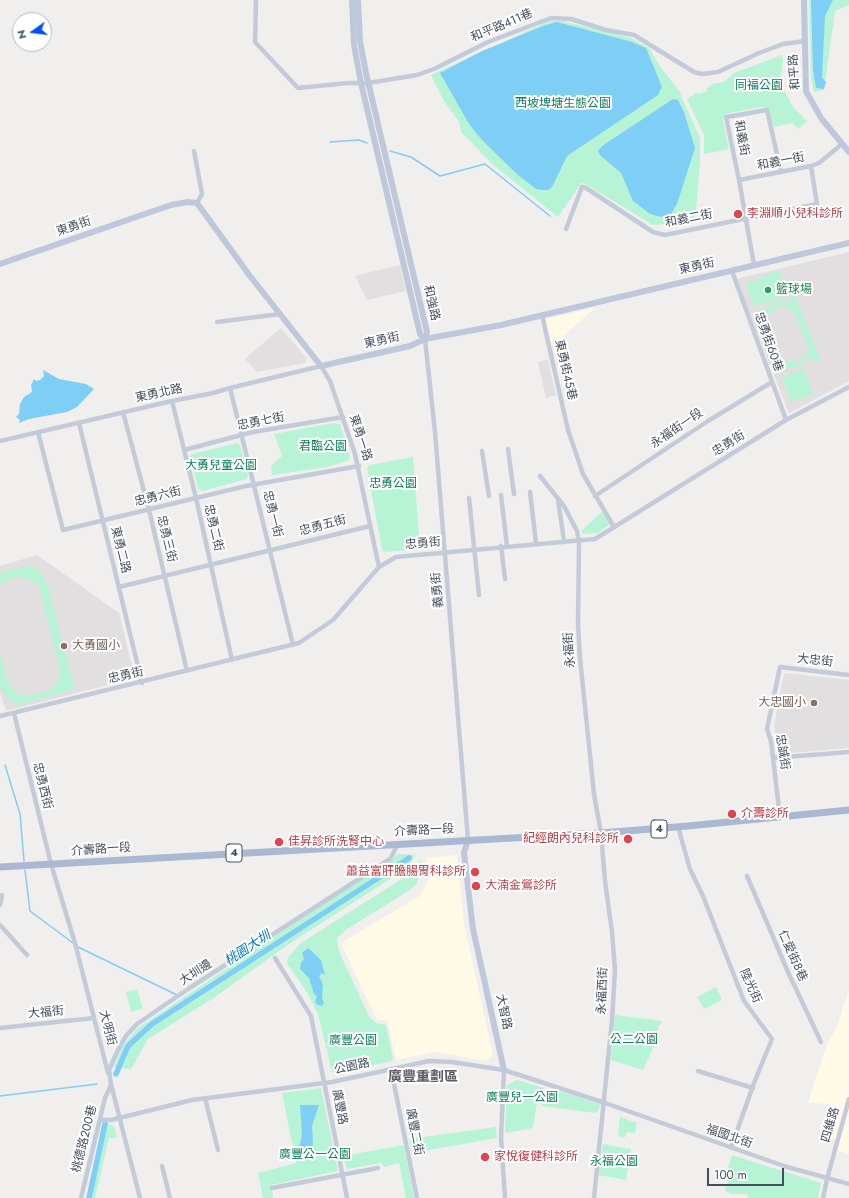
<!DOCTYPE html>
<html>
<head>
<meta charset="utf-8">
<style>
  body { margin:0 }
  #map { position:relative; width:849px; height:1198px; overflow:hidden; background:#f1eeee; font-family:Jost,sans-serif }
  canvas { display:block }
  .north { position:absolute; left:12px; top:12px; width:40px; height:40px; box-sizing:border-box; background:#fff; border:1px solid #b4b8bf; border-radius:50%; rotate:256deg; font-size:11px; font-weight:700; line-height:16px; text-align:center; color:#444e5e }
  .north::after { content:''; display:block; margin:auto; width:14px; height:18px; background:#034ff6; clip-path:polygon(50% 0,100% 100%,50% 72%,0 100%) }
  .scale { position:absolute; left:707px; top:1168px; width:77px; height:18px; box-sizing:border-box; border:2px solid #444e5e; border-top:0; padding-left:5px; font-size:12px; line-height:14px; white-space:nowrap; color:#444e5e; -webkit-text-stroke:3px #fff; paint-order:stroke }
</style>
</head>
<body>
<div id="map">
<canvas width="849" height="1198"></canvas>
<div class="north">N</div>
<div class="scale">100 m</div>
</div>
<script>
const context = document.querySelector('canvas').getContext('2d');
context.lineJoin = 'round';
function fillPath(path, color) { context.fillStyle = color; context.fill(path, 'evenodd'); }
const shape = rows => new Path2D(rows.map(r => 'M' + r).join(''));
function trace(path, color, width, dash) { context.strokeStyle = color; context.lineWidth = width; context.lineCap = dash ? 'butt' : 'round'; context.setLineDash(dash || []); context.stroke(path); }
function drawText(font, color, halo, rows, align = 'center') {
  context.font = font + ' Jost,"Noto Sans TC",sans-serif'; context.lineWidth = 4; context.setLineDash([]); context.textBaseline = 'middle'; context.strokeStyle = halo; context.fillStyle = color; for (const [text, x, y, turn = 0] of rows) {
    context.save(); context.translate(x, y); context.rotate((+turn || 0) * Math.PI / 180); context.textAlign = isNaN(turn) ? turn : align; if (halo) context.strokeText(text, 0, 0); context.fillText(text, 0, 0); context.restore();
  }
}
fillPath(shape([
  [595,308,551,347,545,319],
  [457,855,464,924,493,1055,487,1061,435,1052,396,1060,387,1020,377,1020,342,946,344,941,421,895,429,878,427,858],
  [849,990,849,1154,836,1150,839,1140,832,1138,832,1133,819,1129,830,1104,808,1103,827,1044,836,1029]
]), '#fefae5');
fillPath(shape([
  [849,252,849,381,789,413,736,279],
  [400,265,406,291,367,300,355,276],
  [281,328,307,359,304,363,257,372,245,359],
  [548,360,556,395,546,398,538,362],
  [37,555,119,613,135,678,6,711,0,693,0,566],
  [784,673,849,680,849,748,778,754,774,726]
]), '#e2dfe0');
fillPath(shape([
  [809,0,849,0,849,5,835,11,824,90,814,92,811,78],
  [549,21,563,21,631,38,650,49,659,65,679,91,700,138,700,162,695,221,653,225,582,182,558,217,491,163,461,132,459,122,444,101,431,75],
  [782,55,783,60,780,83,793,107,807,121,798,129,792,123,774,127,768,108,761,107,725,114,723,120,729,149,704,154,704,135,687,99,696,93,699,94,707,91,707,88,713,84,724,82,734,73],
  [779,270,789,296,755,306,746,284],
  [789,279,820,361,815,364,811,355,802,365,793,368,787,368,777,362,762,318,767,308,776,301,792,302,785,281],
  [780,305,788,307,795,314,807,345,807,352,798,362,786,361,779,356,767,322,769,313],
  [804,369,813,394,791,402,782,377],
  [333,423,340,424,350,455,349,460,327,467,272,475,271,466,282,456,274,434],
  [237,443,240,445,248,476,247,479,202,491,198,489,190,456,192,454],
  [413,457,420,549,384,552,382,549,367,468,370,465],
  [603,511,611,523,598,533,583,534,581,531],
  [28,566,34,567,42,574,48,587,75,689,17,705,4,694,0,686,0,653,8,683,14,691,23,696,46,692,52,689,60,678,59,665,39,586,27,578,14,578,0,584,0,573],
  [398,854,416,855,407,868,289,944,212,999,148,1039,131,1069,114,1067,122,1047,138,1028],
  [421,859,420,873,417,883,410,890,347,929,338,937,337,942,340,954,370,1018,376,1023,386,1025,393,1058,392,1061,339,1073,332,1072,318,1014,308,994,287,963,288,957,301,943,411,873],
  [716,987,722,1000,704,1009,697,997],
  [137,989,143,1009,131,1012,126,992],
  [615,1015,662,1021,658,1028,657,1039,643,1070,611,1060],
  [517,1080,544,1088,538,1095,533,1128,505,1133,507,1085],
  [321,1088,338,1171,271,1185,273,1198,263,1198,258,1173,296,1163,282,1093],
  [552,1089,600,1104,599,1110,595,1113,541,1106,545,1094],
  [620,1117,637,1123,635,1133,627,1132,625,1137,618,1136],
  [107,1123,114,1126,117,1138,109,1138,95,1198,90,1198],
  [496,1127,497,1138,411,1153,409,1139],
  [603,1144,631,1149,626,1180,598,1175],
  [404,1145,414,1198,406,1198,399,1163,384,1167,381,1163,347,1169,343,1156],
  [732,1155,821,1183,818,1198,748,1198,747,1194,731,1194,725,1191,729,1177,726,1174]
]), '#b7f4d6');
fillPath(shape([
  [811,0,833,0,825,16,822,78,826,82,824,89,816,88,813,70],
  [557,22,632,42,646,48,662,87,658,95,567,156,552,187,548,190,542,190,536,189,518,175,482,140,469,124,440,73,480,52,543,26],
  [673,99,678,100,684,112,695,148,677,204,671,214,661,217,650,214,633,201,621,173,600,155,598,151,602,146],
  [43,370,59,379,86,384,94,389,77,407,67,412,29,419,19,423,20,420,16,417,19,414,20,404,24,397,32,392,31,385,34,379,36,381,40,380,44,376],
  [308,948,321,960,325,975,322,973,319,976,323,985,322,998,324,1003,322,1006,318,1005,315,1002,317,996,314,994,309,978,300,969,301,963,304,959,302,953],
  [300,1105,319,1105,312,1126,313,1143,311,1154,305,1157,300,1155,298,1151,302,1136]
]), '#7fcef6');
trace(shape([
  [330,142,359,140,367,143],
  [390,151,411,157,440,176,485,164,550,216],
  [5,765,20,814,24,861],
  [25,870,30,911,73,943],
  [78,947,177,995],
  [185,999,188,1001],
  [0,1096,97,1084]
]), '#7fcef6', 1.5);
trace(shape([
  [116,1074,128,1046,152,1024,409,858],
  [89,1198,105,1124]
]), '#7fcef6', 5.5);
trace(shape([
  [256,0,255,42,298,88,348,83,368,83,417,75,434,69,488,42,551,18,571,19,606,30,634,35,694,72,702,74,718,72,759,53,783,44,805,41],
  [194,151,202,194,197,203],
  [739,180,811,166,819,163,842,144],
  [566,229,582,187,586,188,653,232,665,235,817,204,811,166],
  [754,265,739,180,726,117,767,110,781,172],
  [732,271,786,420],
  [542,315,568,430,583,474,614,527],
  [217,322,280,314],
  [425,339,435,432,468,840],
  [230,388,293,645],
  [172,401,196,498,232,660],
  [123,412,149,510,187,671],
  [79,423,142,683],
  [38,432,63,530,246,486,359,466],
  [0,441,172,401,213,393,230,388,321,366,330,381,355,454,379,567],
  [508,449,514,494],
  [184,450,253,432,343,417],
  [482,451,489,496],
  [540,476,564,506,577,531,579,541,578,625,580,658,594,794,601,833,605,881,612,932,615,970,612,1020,594,1198],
  [530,492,536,543],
  [501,495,507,546],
  [595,496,708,421,772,382],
  [469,498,479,595],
  [558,500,564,541],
  [501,546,505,579],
  [119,587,370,526],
  [14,713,51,864,75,943,108,1073],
  [0,716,299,643,333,620,379,567,396,557,595,539,786,420,849,387],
  [773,758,849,752],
  [782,817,779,809,771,741,767,729,780,667,849,675],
  [678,827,690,869,703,896,744,1001,772,1039,754,1083,731,1148],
  [747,876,788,972,821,1042],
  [0,905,2,895],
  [0,925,27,955],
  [275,958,311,1016,347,1198],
  [0,1028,94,1018],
  [391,1069,417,1198],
  [504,1070,501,1138,505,1198],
  [698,1071,753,1088],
  [111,1084,140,1198],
  [205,1098,218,1150],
  [100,1120,111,1120,192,1100,332,1082,429,1061,452,1062,504,1070,605,1103,784,1166,849,1184],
  [162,1166,170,1198],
  [272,1188,378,1168],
  [81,1198,105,1098,111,1085,109,1070,119,1048,126,1036,137,1024,188,989,390,859,398,844],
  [823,1198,827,1179,849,1099]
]), '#c3cbd8', 4.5);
trace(shape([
  [352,0,354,45,361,83,420,334,425,339],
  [358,0,360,41,366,73,427,332,425,339],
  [804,0,806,91,821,118,849,152],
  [0,264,171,205,188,202,197,203,250,276,321,366,410,346,425,339,501,325,849,243],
  [468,840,464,853,473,929,504,1070]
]), '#bec8da', 6);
trace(shape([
  [0,867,601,833,688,826,849,810]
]), '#aab9d1', 7);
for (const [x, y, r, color] of [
  [738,214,5,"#e0444e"],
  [768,290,4,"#2e9e5b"],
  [64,646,4,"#8d6e63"],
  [814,703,4,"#8d6e63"],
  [732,814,5,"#e0444e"],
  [628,839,5,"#e0444e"],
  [279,842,5,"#e0444e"],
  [475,872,5,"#e0444e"],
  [476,886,5,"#e0444e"],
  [485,1157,5,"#e0444e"]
]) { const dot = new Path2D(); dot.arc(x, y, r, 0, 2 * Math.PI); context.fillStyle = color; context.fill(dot); trace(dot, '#fff', 1.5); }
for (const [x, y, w] of [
  [659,829,16],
  [234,853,16]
]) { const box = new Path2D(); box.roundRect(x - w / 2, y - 9, w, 18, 3); context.fillStyle = '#fff'; context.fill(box); trace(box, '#444e5e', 1); }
drawText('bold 11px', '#444e5e', null, [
  ["4",659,829],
  ["4",234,853]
]);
drawText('12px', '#444e5e', '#fff', [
  ["和平路411巷",502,26,-23],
  ["和平路",795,72,-94],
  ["和義街",741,138,80],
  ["和義一街",781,162,-11],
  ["和義二街",689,219,-11],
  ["東勇街",74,227,-19],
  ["東勇街",697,267,-13],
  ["和強路",431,303,77],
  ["東勇街",382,341,-13],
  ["忠勇街60巷",768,342,70],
  ["東勇街45巷",565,370,77],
  ["東勇北路",159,394,-12],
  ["忠勇七街",261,422,-11],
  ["永福街一段",677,429,-34],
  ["東勇一路",360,438,72],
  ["忠勇街",729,444,-32],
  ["忠勇六街",158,497,-14],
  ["忠勇一街",272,514,76],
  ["忠勇五街",323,526,-15],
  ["忠勇二街",213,528,77],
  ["忠勇三街",166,539,76],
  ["忠勇街",423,544,-5],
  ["東勇二路",120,550,76],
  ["義勇街",438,590,-95],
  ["永福街",570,650,-94],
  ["大忠街",815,661,6],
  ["忠勇街",126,676,-13],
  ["忠誠街",782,752,81],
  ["忠勇西街",42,786,76],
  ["介壽路一段",424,831,-3],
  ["介壽路一段",101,850,-4],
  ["仁愛街8巷",792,956,66],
  ["大圳邊",196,973,-33],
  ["陸光街",750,986,66],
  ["永福西街",603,991,-88],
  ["大智路",503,1012,78],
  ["大福街",46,1013,-5],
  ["大明街",107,1028,76],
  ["公園路",352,1067,-12],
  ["廣豐路",339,1107,79],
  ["四維路",831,1125,-74],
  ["廣豐二街",414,1132,79],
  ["福國北街",729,1137,19],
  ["桃德路200巷",85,1139,-76]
]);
drawText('12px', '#0c8256', '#fff', [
  ["同福公園",759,86],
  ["西坡埤塘生態公園",563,104],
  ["君臨公園",323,447],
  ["大勇兒童公園",221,466],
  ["忠勇公園",393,484],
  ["公二公園",634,1040],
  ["廣豐公園",353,1041],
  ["廣豐兒一公園",522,1098],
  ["廣豐公一公園",315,1155],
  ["永福公園",614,1162]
]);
drawText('12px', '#be3a42', '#fff', [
  ["李淵順小兒科診所",747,214],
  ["介壽診所",741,814],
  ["紀經朗內兒科診所",619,839,"right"],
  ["佳昇診所洗腎中心",288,842],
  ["蕭益富肝膽腸胃科診所",466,872,"right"],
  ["大湳金鶯診所",485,886],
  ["家悅復健科診所",494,1157]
], 'left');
drawText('12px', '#27864d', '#fff', [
  ["籃球場",776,290]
], 'left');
drawText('12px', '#785e54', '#fff', [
  ["大勇國小",72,646],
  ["大忠國小",806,703,"right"]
], 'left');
drawText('italic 13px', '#0078b5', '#fff', [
  ["桃園大圳",248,949,-33]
]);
drawText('bold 14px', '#5a5d64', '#fff', [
  ["廣豐重劃區",423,1078]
]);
</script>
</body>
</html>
